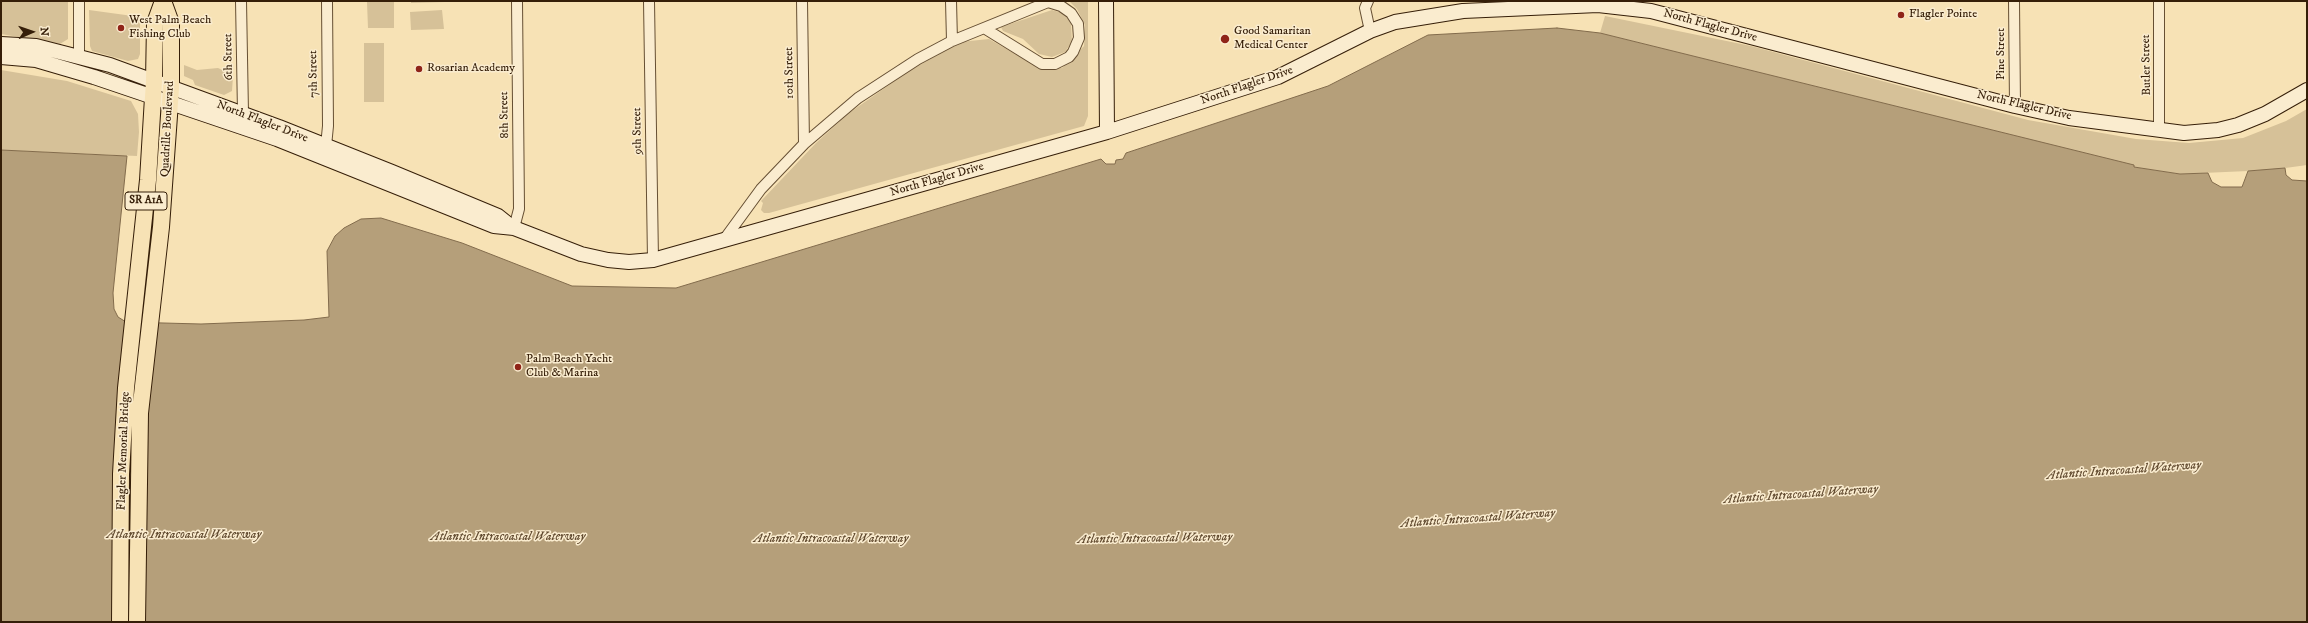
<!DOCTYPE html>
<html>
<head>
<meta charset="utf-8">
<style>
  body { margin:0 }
  #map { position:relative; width:2308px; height:623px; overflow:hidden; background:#f7e2b5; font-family:"IM FELL DW Pica",serif }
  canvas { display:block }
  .frame { position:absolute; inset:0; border:2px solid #351e08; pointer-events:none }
  .north { position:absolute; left:12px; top:12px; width:40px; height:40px; -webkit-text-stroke:3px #faeccf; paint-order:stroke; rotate:88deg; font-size:11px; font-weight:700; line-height:16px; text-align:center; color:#351e08 }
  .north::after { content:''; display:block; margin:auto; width:14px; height:18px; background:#351e08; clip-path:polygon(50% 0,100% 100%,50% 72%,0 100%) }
</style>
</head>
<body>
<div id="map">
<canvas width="2308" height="623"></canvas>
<div class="frame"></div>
<div class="north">N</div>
</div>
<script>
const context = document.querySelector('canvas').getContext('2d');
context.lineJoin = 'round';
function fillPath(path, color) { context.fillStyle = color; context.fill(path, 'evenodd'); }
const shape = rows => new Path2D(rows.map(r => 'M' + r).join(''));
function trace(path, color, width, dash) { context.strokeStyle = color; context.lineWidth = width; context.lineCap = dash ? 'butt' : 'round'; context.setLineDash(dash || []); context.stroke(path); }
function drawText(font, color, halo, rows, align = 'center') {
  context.font = font + ' "IM FELL DW Pica",serif'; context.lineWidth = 3; context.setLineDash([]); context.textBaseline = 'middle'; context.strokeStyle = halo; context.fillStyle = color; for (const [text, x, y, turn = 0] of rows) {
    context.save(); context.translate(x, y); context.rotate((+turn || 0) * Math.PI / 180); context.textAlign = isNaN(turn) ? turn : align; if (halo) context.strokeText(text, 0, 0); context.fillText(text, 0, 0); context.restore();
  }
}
fillPath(shape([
  [1,1,68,1,68,39,60,44,1,34],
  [394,1,394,28,368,28,367,2],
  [411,1,478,1,411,3],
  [1069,1,1088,1,1088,116,1084,126,769,213,764,213,761,210,763,203,761,201,816,143,849,113,909,71,960,42,989,39,1040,68,1062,68,1084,46,1085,25,1077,9],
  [89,10,140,17,140,54,138,59,128,61,92,51,90,46],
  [442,10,444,29,411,30,410,12],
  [1052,10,1066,14,1071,24,1072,42,1065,52,1052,57,1039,54,1023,39,1003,31,1001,27],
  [1605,16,1751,46,2028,120,2136,139,2189,143,2243,138,2286,121,2307,109,2307,165,2271,170,2180,174,2134,167,2133,165,1600,33],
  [364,43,384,43,384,102,364,102],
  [184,65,197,70,218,68,229,73,233,76,232,91,224,95,195,85,193,80,184,76],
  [1,70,67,81,131,101,138,114,139,132,137,156,1,150]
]), '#d6c198');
const water = shape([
  [1557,28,1600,33,2134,165,2134,167,2180,174,2208,173,2212,182,2221,187,2242,187,2248,171,2285,168,2286,175,2292,180,2307,181,2307,622,1,622,1,150,127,156,113,293,114,309,118,317,126,322,201,324,304,320,329,317,327,251,335,236,344,228,361,219,381,218,462,243,572,286,676,288,1101,159,1106,164,1115,164,1116,160,1123,159,1126,153,1328,86,1428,35,1557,28]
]);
fillPath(water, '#b59f7a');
trace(water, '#826b4c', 1);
const street = shape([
  [79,1,79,56],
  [241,1,243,113],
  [649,1,653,260],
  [802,1,804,144],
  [951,1,952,41],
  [1368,1,1365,8,1370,31],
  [2014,1,2015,106],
  [2159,1,2159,130],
  [326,146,328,126,327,1],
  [514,228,519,209,517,1],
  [723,241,761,189,804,144,858,98,918,59,952,41,1048,2,1061,6,1071,13,1078,24,1079,38,1073,52,1069,57,1055,64,1042,64,984,28]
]);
const secondary = shape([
  [1106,1,1107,132],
  [1,44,36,46,110,65,279,127,392,172,498,216,513,228],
  [1,57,36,60,94,77,277,139,494,226,514,228,581,254,608,260,629,262,653,260,1107,132,1278,77,1370,31,1395,22,1463,11,1598,5,1651,11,2015,106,2069,118,2184,133,2218,130,2238,125,2265,114,2307,90]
]);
const primary = shape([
  [120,622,121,474,126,388,148,180,154,81,155,23,163,1],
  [137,622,140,413,161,227,171,88,171,23,163,1]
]);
trace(street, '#664f33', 12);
trace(secondary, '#351e08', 16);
trace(primary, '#351e08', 18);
trace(street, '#faeccf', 10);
trace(secondary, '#faeccf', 14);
trace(primary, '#f7e2b5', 16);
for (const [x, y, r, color] of [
  [1901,15,4,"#8f2418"],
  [121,28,4,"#8f2418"],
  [1225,39,5,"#8f2418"],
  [419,69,4,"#8f2418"],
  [518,367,4,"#8f2418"]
]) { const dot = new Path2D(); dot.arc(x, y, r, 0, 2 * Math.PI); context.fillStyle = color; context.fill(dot); trace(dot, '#faeccf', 1.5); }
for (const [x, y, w] of [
  [146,201,42]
]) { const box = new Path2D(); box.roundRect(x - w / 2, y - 9, w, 18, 3); context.fillStyle = '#faeccf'; context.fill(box); trace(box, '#351e08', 1); }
drawText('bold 11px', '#351e08', null, [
  ["SR A1A",146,201]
]);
drawText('12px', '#351e08', '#faeccf', [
  ["Flagler Pointe",1909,15],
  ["West Palm Beach",129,21],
  ["Fishing Club",129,35],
  ["Good Samaritan",1234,32],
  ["Medical Center",1234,46],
  ["Rosarian Academy",427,69],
  ["Palm Beach Yacht",526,360],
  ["Club & Marina",526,374]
], 'left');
drawText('12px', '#351e08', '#faeccf', [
  ["North Flagler Drive",1710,26,15],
  ["Pine Street",2002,54,-90],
  ["6th Street",229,57,-91],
  ["Butler Street",2147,65,-91],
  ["10th Street",790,73,-91],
  ["7th Street",314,74,-91],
  ["North Flagler Drive",1247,86,-19],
  ["North Flagler Drive",2024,106,13],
  ["8th Street",505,115,-91],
  ["North Flagler Drive",262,122,21],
  ["Quadrille Boulevard",168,129,-87],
  ["9th Street",638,131,-91],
  ["North Flagler Drive",937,180,-16],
  ["Flagler Memorial Bridge",124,451,-88]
]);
drawText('italic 13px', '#624b30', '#faeccf', [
  ["Atlantic Intracoastal Waterway",2124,471,-4],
  ["Atlantic Intracoastal Waterway",1801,495,-4],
  ["Atlantic Intracoastal Waterway",1478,519,-4],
  ["Atlantic Intracoastal Waterway",184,535],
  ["Atlantic Intracoastal Waterway",508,537],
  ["Atlantic Intracoastal Waterway",831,539],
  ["Atlantic Intracoastal Waterway",1155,539,-1]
]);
</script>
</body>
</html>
